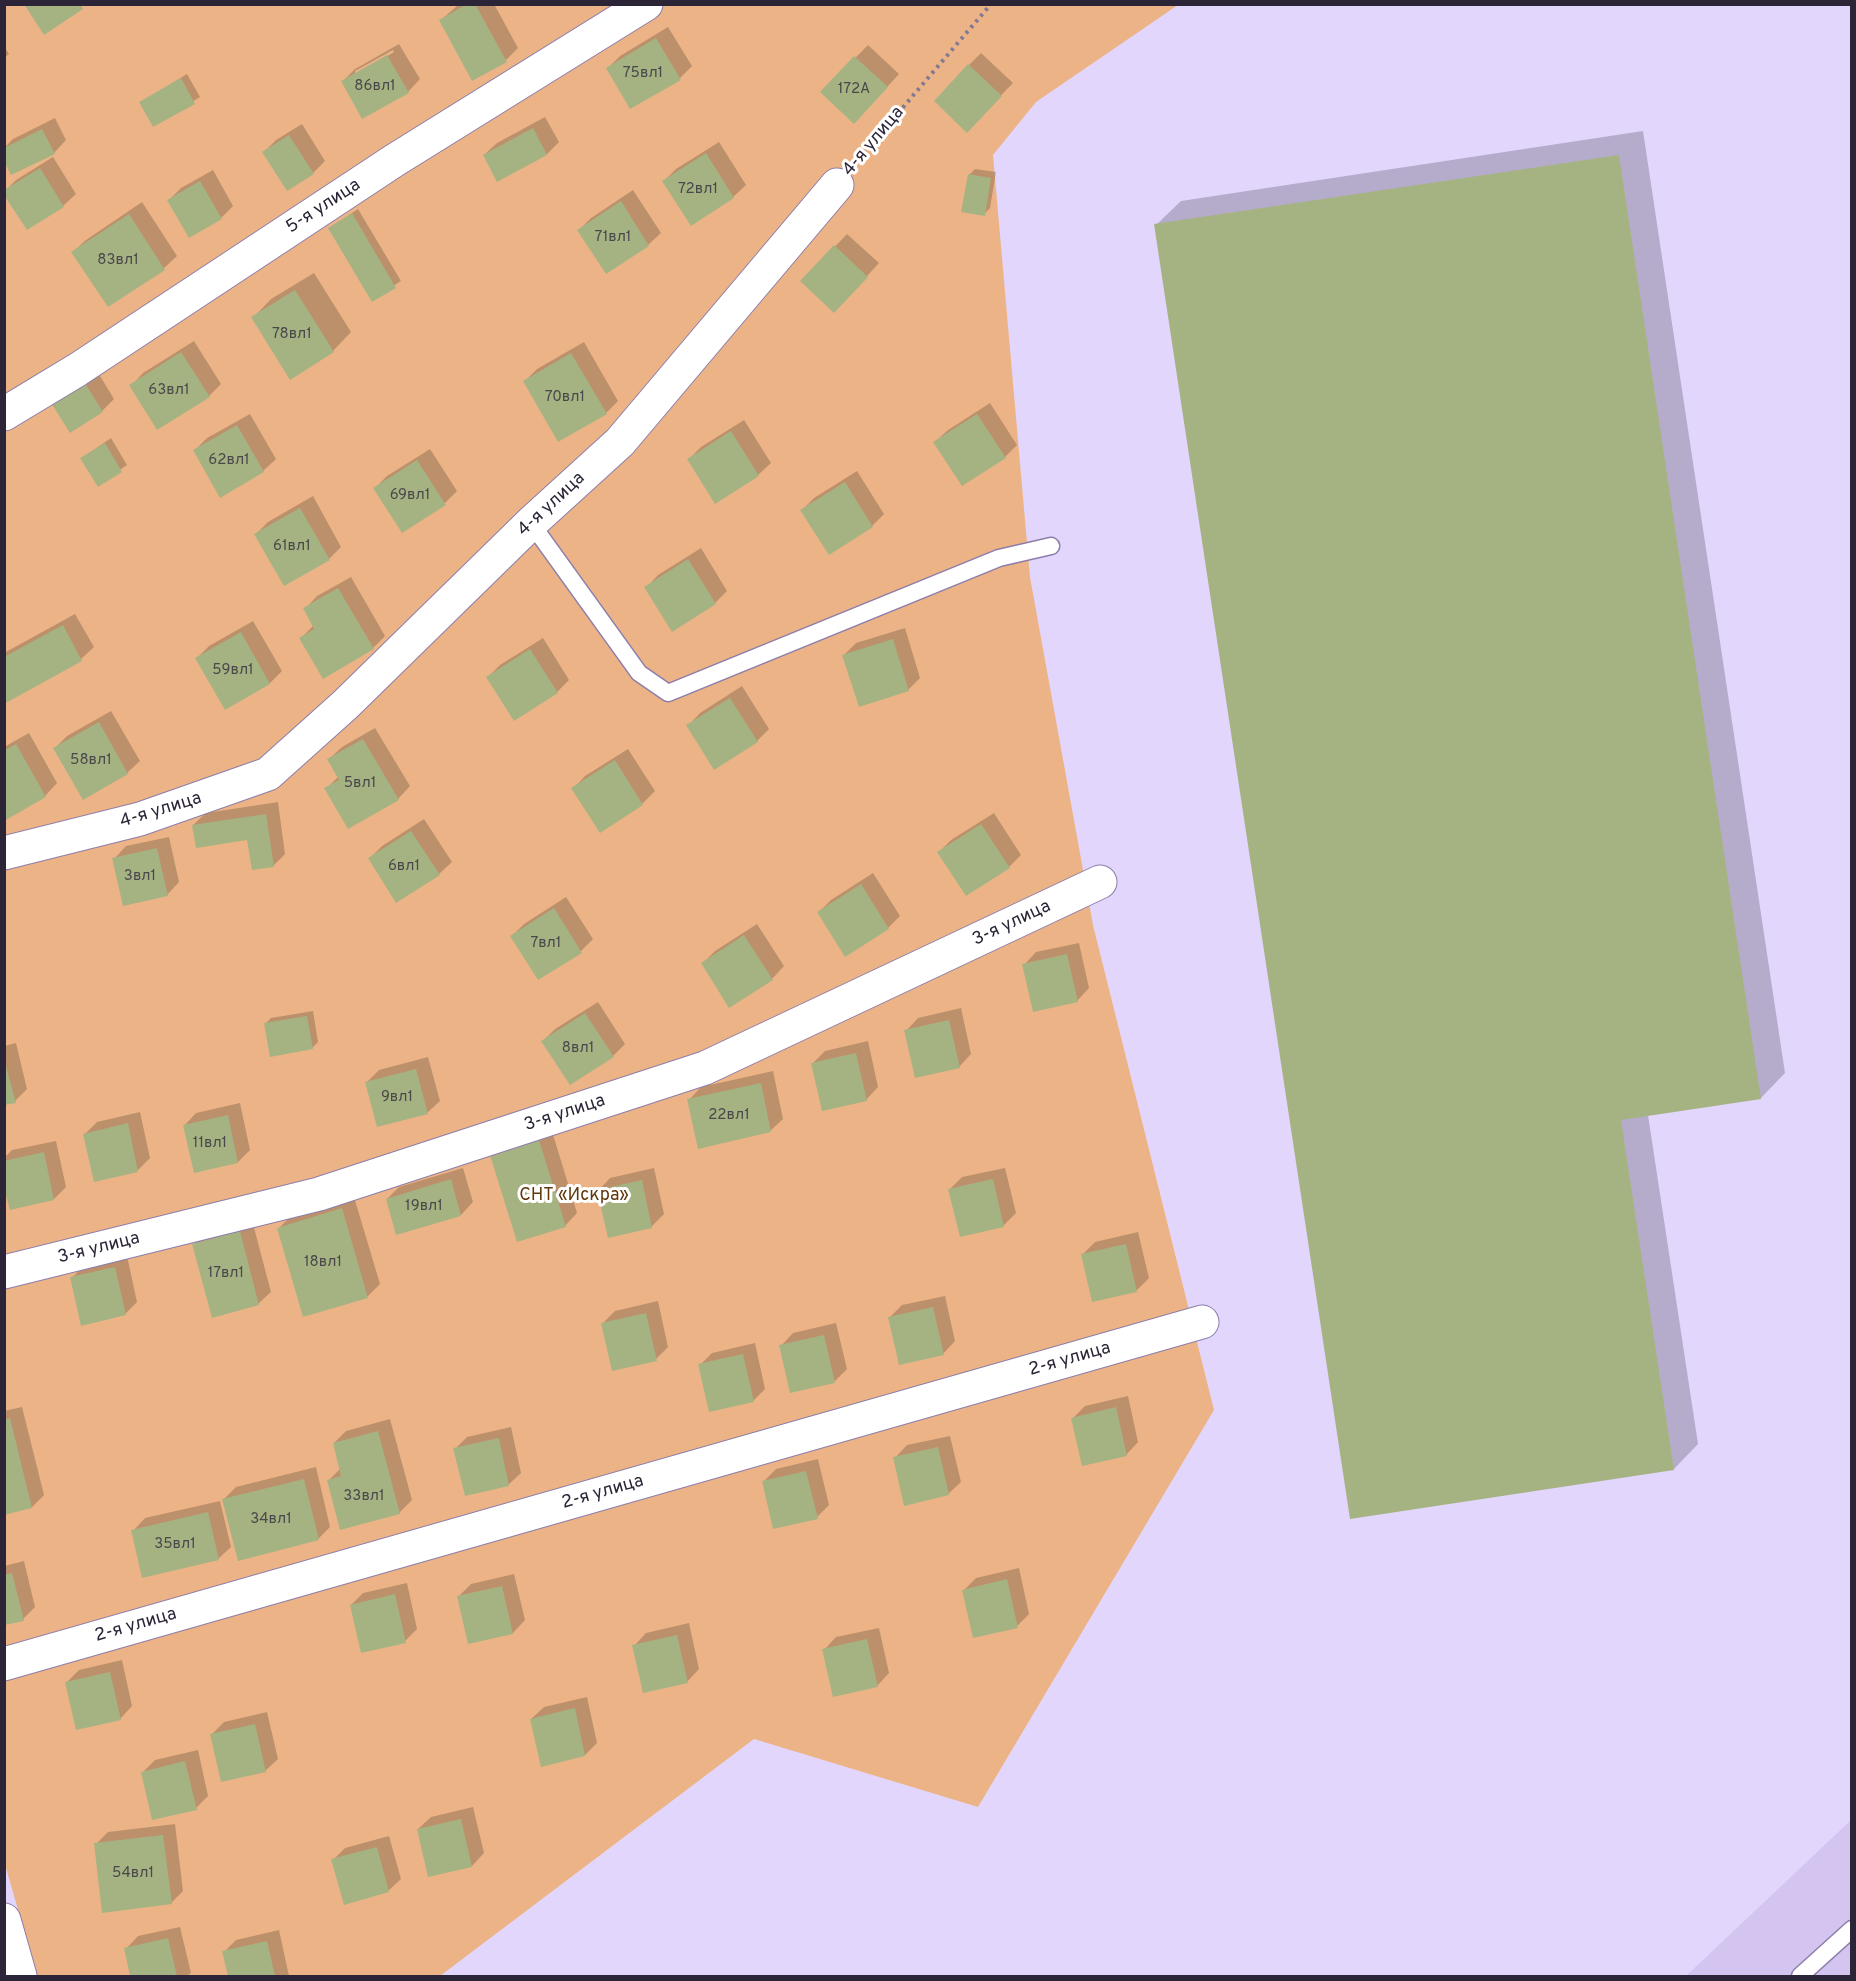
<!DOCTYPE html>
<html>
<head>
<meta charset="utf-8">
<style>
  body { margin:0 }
  #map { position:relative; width:1856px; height:1981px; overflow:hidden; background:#e3d6fd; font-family:Overpass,sans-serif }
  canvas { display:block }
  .frame { position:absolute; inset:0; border:6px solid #2c2538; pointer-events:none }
</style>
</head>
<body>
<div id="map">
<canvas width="1856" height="1981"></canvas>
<div class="frame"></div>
</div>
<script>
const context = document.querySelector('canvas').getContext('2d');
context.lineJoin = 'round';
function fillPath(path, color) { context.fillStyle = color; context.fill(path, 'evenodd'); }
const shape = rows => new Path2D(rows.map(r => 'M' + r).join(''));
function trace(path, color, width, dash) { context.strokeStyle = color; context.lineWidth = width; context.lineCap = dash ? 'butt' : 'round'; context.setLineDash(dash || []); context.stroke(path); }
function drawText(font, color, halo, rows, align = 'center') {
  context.font = font + ' Overpass,sans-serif'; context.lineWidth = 6; context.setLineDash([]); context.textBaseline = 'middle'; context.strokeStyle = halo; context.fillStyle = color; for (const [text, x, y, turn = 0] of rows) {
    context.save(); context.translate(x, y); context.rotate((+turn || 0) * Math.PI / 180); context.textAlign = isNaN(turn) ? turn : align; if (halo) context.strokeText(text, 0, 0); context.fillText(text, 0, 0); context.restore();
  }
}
fillPath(shape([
  [1851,1820,1851,1976,1686,1976]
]), '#d4c5f0');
fillPath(shape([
  [4,5,1178,5,1036,102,993,155,1030,577,1093,925,1214,1410,978,1807,754,1739,440,1976,37,1976,4,1861]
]), '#ecb486');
fillPath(shape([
  [459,4,494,4,518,48,506,60,472,79,441,20],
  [668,27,692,66,680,78,608,68,620,56],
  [399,44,420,79,408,92,343,81,355,69],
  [393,50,394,52,355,75,355,71],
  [868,45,899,74,866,110,822,92],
  [4,46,9,54,4,58],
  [981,53,1013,83,979,118,969,65],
  [187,74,200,97,154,125,141,102],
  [545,117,559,142,547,154,497,180,484,155,497,143],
  [55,118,66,140,54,153,4,158,4,148,13,139],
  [302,124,325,161,313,173,264,152,276,140],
  [1643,131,1785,1073,1761,1098,1648,1115,1698,1444,1674,1469,1156,225,1181,201],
  [719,142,746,185,733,197,691,224,664,181,676,169],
  [53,157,76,194,63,206,28,228,4,192,16,180],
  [975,169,996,172,990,208,984,214,969,175],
  [213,170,233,206,221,218,169,200,181,188],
  [633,190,661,233,648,245,606,272,579,230,591,218],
  [142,202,177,256,164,268,108,305,73,252,86,240],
  [358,209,401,281,372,300,330,228],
  [847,234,879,263,846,299,802,281],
  [314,273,351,332,333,351,253,318,271,299],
  [194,341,221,384,209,396,131,386,143,373],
  [584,342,618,401,606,413,525,381,537,369],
  [94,366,114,399,102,411,71,430,50,399],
  [990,403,1017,445,1005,457,935,442,948,430],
  [250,414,276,459,263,471,195,450,207,438],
  [744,420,771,463,758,475,716,502,689,459,701,447],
  [111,438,127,465,98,485,82,458],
  [430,449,457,491,445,503,375,488,387,476],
  [857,471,884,514,872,526,802,510,814,498],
  [313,496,341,547,329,559,256,534,268,522],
  [701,548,727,591,715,603,646,588,658,575],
  [351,577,385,636,373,648,301,638,314,625,305,609,317,596],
  [75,614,94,647,81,659,4,702,4,653],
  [253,621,282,671,270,683,197,658,209,646],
  [905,628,920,678,908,690,844,655,856,643],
  [543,638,569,680,557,692,488,677,500,665],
  [742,686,769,729,757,741,688,726,700,713],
  [111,711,140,761,127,773,83,798,55,748,67,736],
  [375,728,410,786,398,799,326,789,339,776,329,759,342,747],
  [29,733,57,783,45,796,4,819,4,747],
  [628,749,655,791,642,804,600,831,573,789,585,776],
  [278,802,285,854,273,866,248,838,193,825,206,813],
  [994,813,1021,855,1009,867,939,852,951,840],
  [424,819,452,862,439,874,396,901,369,859,382,846],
  [169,837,179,882,167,895,114,859,126,846],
  [873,873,900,916,888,928,819,912,831,900],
  [566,897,593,939,581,951,539,978,512,936,524,924],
  [757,924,784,966,772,979,703,963,715,951],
  [1079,943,1089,988,1077,1001,1024,965,1036,952],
  [598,1002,625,1044,613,1056,543,1041,555,1029],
  [961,1008,971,1054,959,1067,906,1031,918,1018],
  [313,1011,318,1042,312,1048,265,1024,271,1018],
  [868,1041,878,1087,866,1100,813,1063,825,1051],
  [16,1043,27,1089,15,1101,4,1103,4,1046],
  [428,1057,440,1101,427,1113,367,1082,379,1070],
  [773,1071,783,1119,770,1131,689,1100,701,1087],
  [240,1103,250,1150,238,1162,184,1126,196,1113],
  [140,1112,150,1158,138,1170,95,1180,85,1134,97,1122],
  [551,1128,577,1213,565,1226,492,1155],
  [56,1141,66,1187,54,1199,4,1181,4,1158,12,1150],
  [463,1168,473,1202,461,1215,387,1199,399,1187],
  [654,1168,664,1214,651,1227,598,1191,610,1178],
  [1005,1168,1016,1213,1003,1226,950,1189,962,1177],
  [354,1197,380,1284,368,1296,304,1315,279,1228,291,1216],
  [252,1220,271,1292,258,1304,194,1244,206,1232],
  [1138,1232,1149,1278,1137,1290,1093,1300,1083,1254,1095,1242],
  [127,1256,137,1302,125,1314,72,1278,84,1265],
  [945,1296,955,1341,943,1354,889,1318,902,1305],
  [658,1301,668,1347,656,1359,603,1323,615,1311],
  [836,1323,847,1369,835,1381,781,1346,793,1333],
  [755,1343,765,1389,753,1401,700,1365,712,1353],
  [1128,1396,1138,1442,1126,1455,1073,1418,1085,1406],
  [22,1407,44,1495,32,1507,4,1514,4,1411],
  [390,1419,412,1500,399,1513,329,1480,341,1468,334,1443,346,1431],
  [511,1427,521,1473,508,1485,455,1449,467,1437],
  [950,1436,961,1482,948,1494,895,1458,907,1445],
  [818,1459,829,1505,817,1517,764,1481,776,1469],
  [316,1467,330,1527,318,1539,224,1499,236,1487],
  [220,1501,231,1547,218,1559,133,1531,145,1518],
  [24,1561,35,1607,23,1619,4,1624,4,1566],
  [1019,1568,1029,1614,1017,1626,964,1590,976,1578],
  [514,1574,525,1620,513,1633,459,1596,471,1584],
  [407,1583,417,1629,405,1641,351,1605,363,1593],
  [689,1623,699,1669,687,1682,634,1646,646,1633],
  [879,1628,889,1673,877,1686,824,1650,836,1637],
  [122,1660,132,1706,120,1719,67,1682,79,1670],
  [587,1697,597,1743,585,1755,531,1719,544,1707],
  [267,1712,278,1759,265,1771,211,1735,224,1722],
  [198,1750,208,1796,196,1808,143,1772,155,1760],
  [473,1807,484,1853,472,1866,429,1875,418,1829,431,1817],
  [175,1824,183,1891,171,1903,96,1844,108,1832],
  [389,1836,401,1879,388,1891,333,1860,345,1848],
  [180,1927,191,1973,187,1976,132,1976,126,1949,138,1936],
  [279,1930,289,1976,230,1976,224,1952,236,1940]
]), '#0003');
fillPath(shape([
  [24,4,80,4,83,9,44,35],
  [467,4,475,4,507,62,472,81,439,20],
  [656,38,681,80,630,109,606,68],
  [387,55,409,93,362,119,341,81],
  [854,56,888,87,854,124,820,92],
  [968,64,1002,96,967,133,934,101],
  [181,78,195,104,153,127,139,102],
  [533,128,547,155,497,182,483,155],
  [42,129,55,154,11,175,4,161,4,148],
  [289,135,314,174,287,191,262,152],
  [706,153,734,198,691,226,662,181],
  [1619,155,1761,1099,1621,1120,1674,1470,1350,1519,1154,224],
  [40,168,64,207,27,230,4,195,4,190],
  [968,174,991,178,985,216,961,212],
  [200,181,222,219,189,238,167,200],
  [621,201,649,246,606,274,577,230],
  [352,213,396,288,372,302,328,228],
  [129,214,165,270,108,307,71,252],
  [834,245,868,277,834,313,800,281],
  [295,290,334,352,290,380,251,317],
  [181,352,210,397,157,430,129,385],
  [571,353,607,414,558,442,523,381],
  [81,377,103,412,70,433,48,398],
  [977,414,1006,458,962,486,933,442],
  [237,425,264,472,220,498,193,450],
  [731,431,759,476,715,504,687,459],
  [105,443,122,472,98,487,80,458],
  [417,460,446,505,402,533,373,488],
  [845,482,873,527,829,555,800,510],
  [300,508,330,560,284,586,254,534],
  [688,559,716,604,672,632,644,587],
  [338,588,374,649,323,679,299,638,314,629,303,608],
  [63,625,82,661,4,704,4,657],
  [241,632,270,684,225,710,195,658],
  [893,639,909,691,859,707,842,655],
  [530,649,558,693,514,721,486,677],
  [730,698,758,742,714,770,686,725],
  [99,722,128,774,83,800,53,748],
  [363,739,399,800,348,829,324,788,339,780,327,759],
  [16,744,46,797,4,821,4,751],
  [615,760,643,805,600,833,571,788],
  [266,814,274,867,252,870,247,840,196,848,192,825],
  [981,824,1010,868,966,896,937,852],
  [411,831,440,875,396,903,368,858],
  [157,848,168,896,123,906,112,858],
  [861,884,889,929,845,957,817,912],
  [554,908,582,953,538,980,510,936],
  [744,935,773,980,729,1008,701,963],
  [1067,954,1078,1002,1033,1012,1022,964],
  [585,1013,614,1057,570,1085,541,1041],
  [307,1016,313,1049,270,1057,264,1023],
  [949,1020,960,1068,915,1078,904,1030],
  [856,1053,867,1101,822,1111,811,1063],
  [4,1059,16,1103,4,1105],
  [416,1069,428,1114,377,1127,365,1082],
  [761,1083,771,1132,698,1149,687,1099],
  [228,1115,238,1163,194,1173,183,1125],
  [128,1123,138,1172,94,1182,83,1134],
  [539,1140,566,1227,517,1242,490,1155],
  [44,1152,54,1200,10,1210,4,1188,4,1161],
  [451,1179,461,1216,396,1235,386,1199],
  [993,1179,1004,1227,960,1237,948,1189],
  [642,1180,652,1228,608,1238,597,1190],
  [342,1208,368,1298,303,1317,277,1228],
  [240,1231,259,1305,212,1318,192,1244],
  [1126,1244,1137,1292,1092,1302,1081,1254],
  [115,1267,126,1315,81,1326,70,1277],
  [933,1307,944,1355,899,1365,888,1317],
  [646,1313,657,1361,612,1371,601,1323],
  [824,1335,835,1383,790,1393,779,1345],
  [743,1354,754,1402,709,1412,698,1364],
  [1116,1407,1127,1456,1082,1466,1071,1418],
  [10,1418,32,1508,4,1515,4,1420],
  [378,1431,400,1514,340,1530,327,1480,341,1476,333,1443],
  [499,1438,509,1486,465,1496,453,1448],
  [938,1447,949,1495,904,1506,893,1457],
  [806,1471,818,1519,773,1529,762,1481],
  [304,1479,319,1540,238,1561,222,1499],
  [208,1512,219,1560,142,1578,131,1530],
  [12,1573,24,1621,4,1625,4,1575],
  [1007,1579,1018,1628,973,1638,962,1590],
  [502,1586,513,1634,468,1644,457,1596],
  [395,1594,406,1643,361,1653,350,1605],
  [677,1635,688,1683,643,1693,632,1645],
  [867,1639,878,1687,833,1697,822,1649],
  [110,1672,121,1720,76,1730,65,1682],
  [575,1708,585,1756,541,1767,530,1719],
  [255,1724,266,1772,221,1782,210,1734],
  [185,1761,197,1810,152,1820,141,1772],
  [461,1819,472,1867,428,1877,417,1829],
  [163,1835,172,1904,102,1913,94,1843],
  [377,1847,389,1892,344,1905,331,1859],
  [168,1938,177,1976,130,1976,124,1948],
  [267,1941,275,1976,228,1976,222,1951]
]), '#a5b383');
const lane = shape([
  [531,523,639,673,668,693,999,558,1051,546],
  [1800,1976,1852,1929]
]);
const street = shape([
  [4,414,77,370,395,160,646,4],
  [4,853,140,819,268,774,345,705,531,523,620,442,837,185],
  [4,1272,319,1194,705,1068,1100,882],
  [4,1664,1202,1322],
  [4,1920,20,1976]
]);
trace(lane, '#8d7daa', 19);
trace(street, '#8d7daa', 35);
trace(shape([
  [859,159,991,4]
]), '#827995', 4, [3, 4.5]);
trace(lane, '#fff', 16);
trace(street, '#fff', 33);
drawText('15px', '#4a484b', null, [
  ["75вл1",643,74],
  ["86вл1",375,87],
  ["172А",854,90],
  ["72вл1",698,190],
  ["71вл1",613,238],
  ["83вл1",118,261],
  ["78вл1",292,335],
  ["63вл1",169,391],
  ["70вл1",565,398],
  ["62вл1",229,461],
  ["69вл1",410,496],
  ["61вл1",292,547],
  ["59вл1",233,671],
  ["58вл1",91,761],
  ["5вл1",360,784],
  ["6вл1",404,867],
  ["3вл1",140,877],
  ["7вл1",546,944],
  ["8вл1",578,1049],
  ["9вл1",397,1098],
  ["22вл1",729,1116],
  ["11вл1",210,1144],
  ["19вл1",424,1207],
  ["18вл1",323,1263],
  ["17вл1",226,1274],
  ["33вл1",364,1497],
  ["34вл1",271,1520],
  ["35вл1",175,1545],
  ["54вл1",133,1874]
]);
drawText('18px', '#2c2538', '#fff', [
  ["4-я улица",874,142,-50],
  ["5-я улица",324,207,-33],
  ["4-я улица",552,505,-43],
  ["4-я улица",161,811,-17],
  ["3-я улица",1012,924,-25],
  ["3-я улица",565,1114,-18],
  ["3-я улица",99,1249,-14],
  ["2-я улица",1070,1360,-16],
  ["2-я улица",603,1493,-16],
  ["2-я улица",136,1626,-16]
]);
drawText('18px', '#61370c', '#fff', [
  ["СНТ «Искра»",574,1196]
]);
</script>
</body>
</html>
